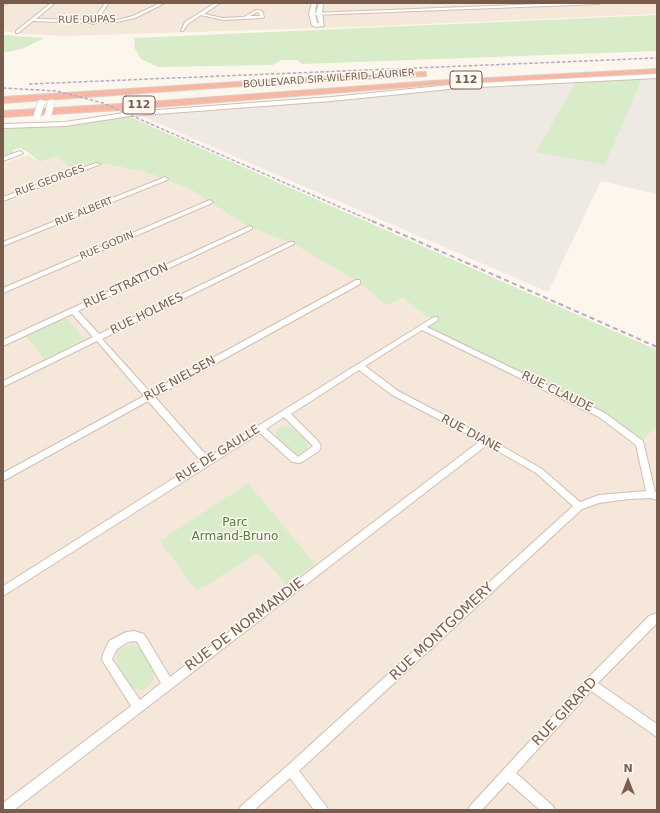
<!DOCTYPE html>
<html>
<head>
<meta charset="utf-8">
<style>
  body { margin:0 }
  #map { position:relative; width:660px; height:813px; overflow:hidden; background:#fdf6ec; font-family:"DejaVu Sans",sans-serif }
  canvas { display:block }
  .frame { position:absolute; inset:0; border:4px solid #7a5c4d; pointer-events:none }
  .north { position:absolute; left:608px; top:761px; width:40px; height:40px; -webkit-text-stroke:3px #fffaf3; paint-order:stroke; rotate:0deg; font-size:11px; font-weight:700; line-height:16px; text-align:center; color:#7a5c4d }
  .north::after { content:''; display:block; margin:auto; width:14px; height:18px; background:#7a5c4d; clip-path:polygon(50% 0,100% 100%,50% 72%,0 100%) }
</style>
</head>
<body>
<div id="map">
<canvas width="660" height="813"></canvas>
<div class="frame"></div>
<div class="north">N</div>
</div>
<script>
const context = document.querySelector('canvas').getContext('2d');
context.lineJoin = 'round';
function fillPath(path, color) { context.fillStyle = color; context.fill(path, 'evenodd'); }
const shape = rows => new Path2D(rows.map(r => 'M' + r).join(''));
function trace(path, color, width, dash) { context.strokeStyle = color; context.lineWidth = width; context.lineCap = dash ? 'butt' : 'round'; context.setLineDash(dash || []); context.stroke(path); }
function drawText(font, color, halo, rows, align = 'center') {
  context.font = font + ' "DejaVu Sans",sans-serif'; context.lineWidth = 3; context.setLineDash([]); context.textBaseline = 'middle'; context.strokeStyle = halo; context.fillStyle = color; for (const [text, x, y, turn = 0] of rows) {
    context.save(); context.translate(x, y); context.rotate((+turn || 0) * Math.PI / 180); context.textAlign = isNaN(turn) ? turn : align; if (halo) context.strokeText(text, 0, 0); context.fillText(text, 0, 0); context.restore();
  }
}
fillPath(shape([
  [3,3,657,3,657,14,354,27,66,36,25,34,3,31],
  [28,155,40,162,56,156,73,170,94,162,145,172,190,189,250,228,292,243,358,282,387,306,401,298,427,317,434,319,602,415,640,443,657,426,657,810,3,810,3,159,7,162]
]), '#f5e8da');
fillPath(shape([
  [657,77,657,194,601,181,548,292,139,115,444,88]
]), '#efe9e4');
fillPath(shape([
  [657,15,657,51,302,64,297,60,281,60,273,65,158,67,141,59,135,49,134,38],
  [3,35,44,38,22,49,3,53],
  [642,78,605,165,536,152,577,80],
  [128,116,657,350,657,426,640,443,602,415,421,327,433,319,427,317,402,298,387,306,358,282,292,243,250,228,190,189,145,172,94,162,73,170,56,156,40,162,29,153,20,148,13,150,13,153,3,156,3,128,63,125],
  [64,319,67,319,85,339,44,359,26,336],
  [288,426,292,428,306,441,308,447,306,451,299,454,292,453,276,438,277,430,280,427],
  [248,483,315,564,287,585,258,553,197,591,160,541],
  [132,644,139,647,154,670,154,680,145,689,140,690,133,688,116,664,117,653,122,648]
]), '#d8ecc9');
const minor = shape([
  [3,3,8,3,3,6,3,3],
  [51,3,55,3,36,19,93,20,105,3,109,3,97,20,117,20,133,16,160,3,165,3,135,18,117,22,95,23,93,24,91,23,33,21,18,33,16,33,16,31,51,3],
  [215,3,220,3,204,14,223,18,244,17,256,10,262,11,264,17,262,18,223,20,201,15,188,24,183,31,181,31,185,22,215,3],
  [257,12,259,13,260,16,250,16,257,12],
  [568,3,601,3,599,4,312,15,310,14,312,13,568,3],
  [20,151,23,153,22,154,3,161,3,157,20,151],
  [96,163,101,164,3,201,3,197,96,163],
  [165,177,168,179,167,180,3,246,3,242,165,177],
  [210,200,213,202,212,203,3,293,3,288,210,200],
  [250,226,252,227,252,229,78,311,99,334,290,242,294,242,294,244,102,339,150,392,356,280,360,280,360,284,155,397,208,457,434,317,437,317,438,319,437,321,427,327,605,413,643,441,655,492,657,492,657,500,651,498,629,499,599,503,582,509,299,771,326,806,328,810,314,810,290,778,254,810,239,810,241,806,287,766,573,506,536,473,487,445,14,810,3,810,3,803,131,706,102,660,103,654,109,641,126,632,134,631,144,634,170,677,480,441,392,395,359,370,291,414,318,441,321,446,319,451,302,462,299,463,292,462,260,433,3,596,3,586,201,461,148,401,3,481,3,473,144,396,97,341,3,387,3,381,93,337,72,314,3,346,3,340,250,226],
  [422,330,599,417,636,445,646,491,599,495,580,502,542,469,490,439,398,391,365,366,422,330],
  [284,417,313,446,298,457,266,429,284,417],
  [134,641,137,642,161,683,140,700,112,659,117,649,128,642,134,641],
  [657,613,657,623,598,683,657,724,657,737,591,691,516,773,553,806,555,810,540,810,508,782,482,810,468,810,470,806,586,680,649,616,657,613]
]);
const tertiary = shape([
  [312,3,316,3,315,14,317,23,319,23,316,13,319,3,323,3,322,13,324,26,315,27,312,25,309,14,312,3],
  [657,74,657,78,460,88,331,101,130,116,65,126,3,128,3,124,65,122,130,112,331,97,460,84,657,74]
]);
const motorway = shape([
  [657,69,657,73,432,85,120,110,3,117,3,111,120,104,432,81,657,69],
  [423,72,426,72,426,76,284,83,3,103,3,97,284,79,423,72]
]);
trace(minor, '#d1beb0', 2);
trace(tertiary, '#d1beb0', 2);
trace(motorway, '#dad1cd', 2);
fillPath(minor, '#fff');
fillPath(tertiary, '#fff');
fillPath(motorway, '#f7b7a3');
trace(shape([
  [29,84,657,58],
  [3,88,56,91,103,103,374,222]
]), '#b9a8c9', 1.5, [3.5, 2]);
trace(shape([
  [372,221,657,347]
]), '#b9a8c9', 2, [5, 3.5]);
const tertiaryBridge = shape([
  [48,115,51,103],
  [37,116,41,103]
]);
trace(tertiaryBridge, '#d1beb0', 8, []);
trace(tertiaryBridge, '#fff', 7);
drawText('10px', '#7a5c4d', '#fffaf3', [
  ["RUE DUPAS",87,20,-1],
  ["BOULEVARD SIR-WILFRID-LAURIER",329,79,-4],
  ["RUE GEORGES",50,181,-20],
  ["RUE ALBERT",84,212,-22],
  ["RUE GODIN",107,246,-23]
]);
for (const [x, y, w] of [
  [466,80,32],
  [139,105,32]
]) { const box = new Path2D(); box.roundRect(x - w / 2, y - 9, w, 18, 3); context.fillStyle = '#fffaf3'; context.fill(box); trace(box, '#7a5c4d', 1); }
drawText('bold 11px', '#7a5c4d', null, [
  ["112",466,80],
  ["112",139,105]
]);
drawText('12px', '#7a5c4d', '#fffaf3', [
  ["RUE STRATTON",126,286,-25],
  ["RUE HOLMES",147,314,-26],
  ["RUE NIELSEN",180,379,-29],
  ["RUE CLAUDE",557,392,26],
  ["RUE DIANE",471,434,28],
  ["RUE DE GAULLE",218,454,-32]
]);
drawText('12px', '#537a41', '#fffaf3', [
  ["Parc",235,523],
  ["Armand-Bruno",235,537]
]);
drawText('14px', '#7a5c4d', '#fffaf3', [
  ["RUE DE NORMANDIE",245,625,-37],
  ["RUE MONTGOMERY",442,632,-43],
  ["RUE GIRARD",565,712,-47]
]);
</script>
</body>
</html>
